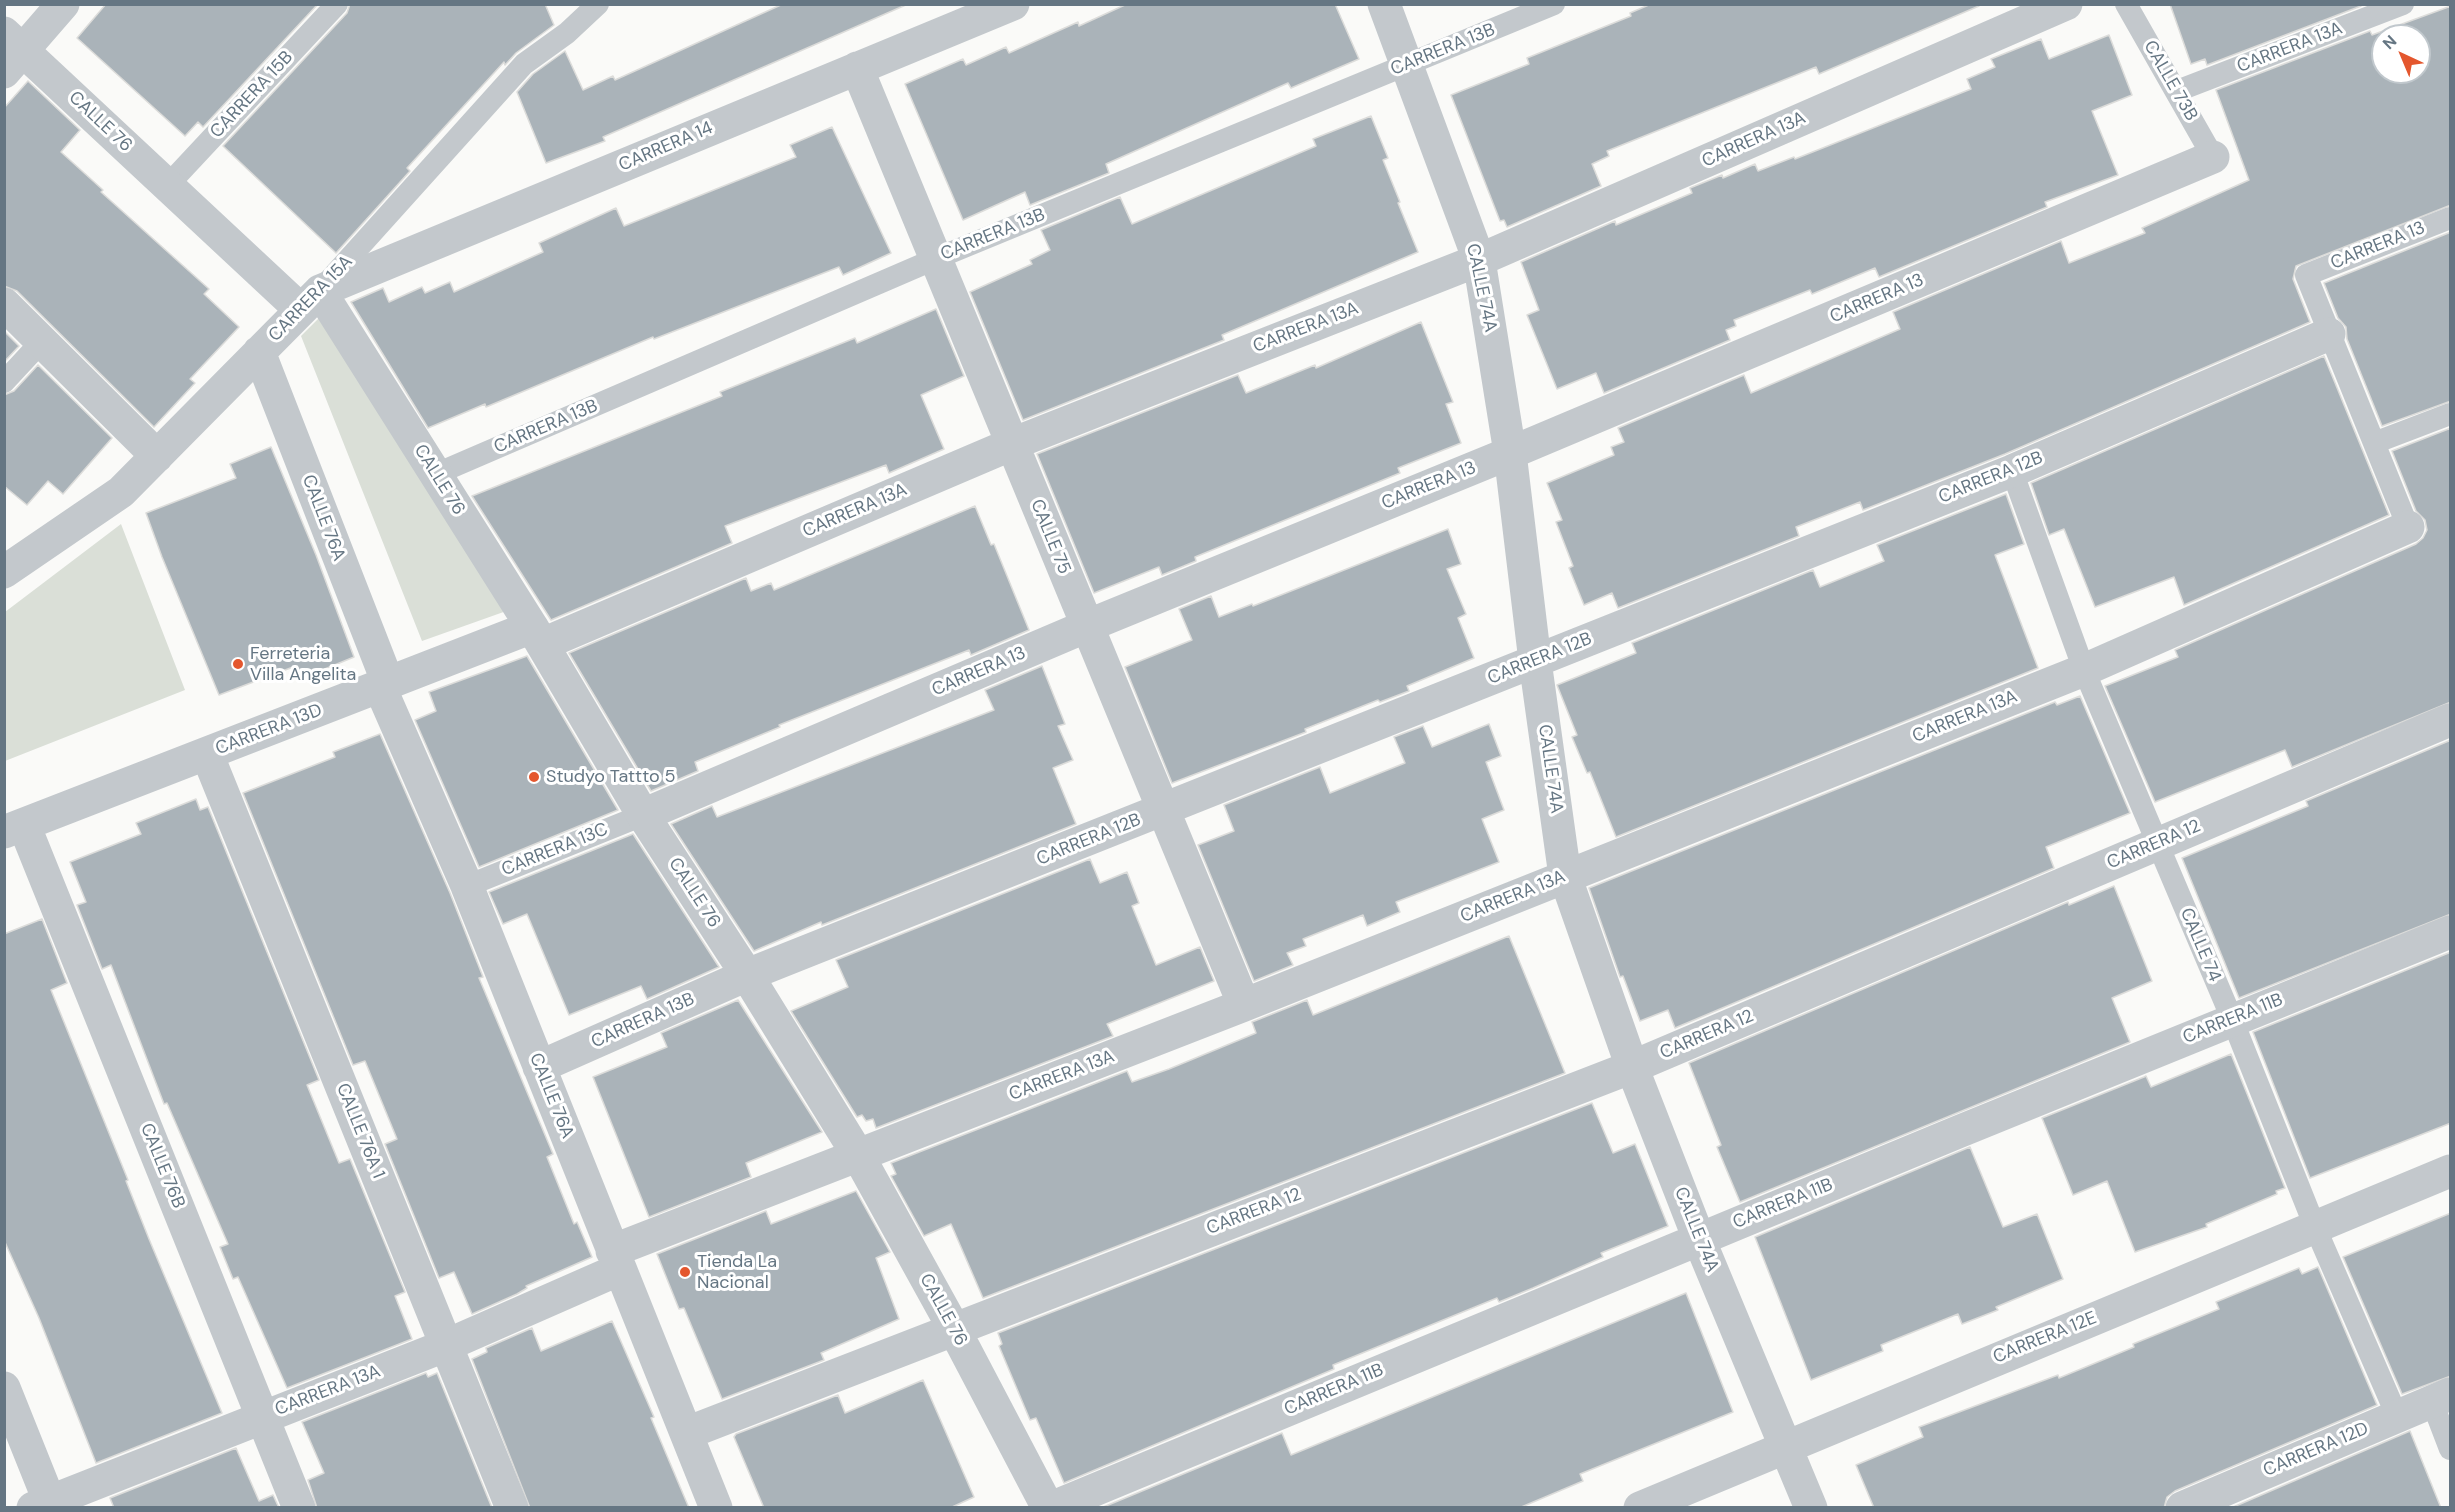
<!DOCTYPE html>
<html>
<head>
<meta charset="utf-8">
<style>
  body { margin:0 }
  #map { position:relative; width:2455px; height:1512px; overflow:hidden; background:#fafaf8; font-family:"DM Sans",sans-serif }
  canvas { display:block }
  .frame { position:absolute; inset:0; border:6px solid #657683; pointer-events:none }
  .north { position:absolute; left:2371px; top:24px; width:60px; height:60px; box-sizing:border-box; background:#fff; border:2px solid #c1c8cd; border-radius:50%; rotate:316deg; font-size:16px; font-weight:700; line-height:24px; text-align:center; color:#657683 }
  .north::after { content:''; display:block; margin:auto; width:21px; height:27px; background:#e4572e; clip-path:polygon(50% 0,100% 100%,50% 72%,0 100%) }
</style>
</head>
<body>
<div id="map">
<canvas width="2455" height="1512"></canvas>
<div class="frame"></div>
<div class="north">N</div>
</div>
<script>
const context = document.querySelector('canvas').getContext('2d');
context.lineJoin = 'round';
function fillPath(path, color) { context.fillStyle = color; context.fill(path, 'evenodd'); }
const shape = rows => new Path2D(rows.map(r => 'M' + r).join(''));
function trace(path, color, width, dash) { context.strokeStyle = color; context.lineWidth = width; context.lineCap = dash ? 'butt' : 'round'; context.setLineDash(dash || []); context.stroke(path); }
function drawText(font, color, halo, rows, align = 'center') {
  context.font = font + ' "DM Sans",sans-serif'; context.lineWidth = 6; context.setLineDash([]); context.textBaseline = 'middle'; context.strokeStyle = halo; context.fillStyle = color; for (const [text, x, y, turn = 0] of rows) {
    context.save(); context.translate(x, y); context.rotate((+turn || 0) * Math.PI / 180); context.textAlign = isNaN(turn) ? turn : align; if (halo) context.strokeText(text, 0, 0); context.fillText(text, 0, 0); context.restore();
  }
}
fillPath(shape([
  [325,312,512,609,422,641,301,336],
  [121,524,185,690,5,761,5,612]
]), '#dadfd7');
const building = shape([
  [106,4,318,4,203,127,198,122,185,136,77,38,106,4],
  [350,4,545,4,554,25,516,53,505,65,504,62,407,168,410,171,336,253,223,146,347,13,350,4],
  [783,4,908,4,603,137,605,141,546,163,517,92,533,74,565,51,583,90,613,76,615,80,783,4],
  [1127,4,1335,4,1359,59,1291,88,1288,83,1218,114,1106,164,1109,173,1030,205,1025,192,963,220,905,84,963,59,966,65,1006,47,1009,53,1078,22,1079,26,1127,4],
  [1651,4,1978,4,1979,6,1819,74,1816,67,1607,151,1609,156,1592,164,1601,186,1507,227,1504,220,1500,221,1451,95,1529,64,1527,58,1631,16,1630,13,1651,4],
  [2170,4,2360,4,2361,6,2207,65,2205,59,2191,64,2170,4],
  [2451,6,2451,205,2296,266,2293,279,2310,322,2005,454,1863,510,1860,502,1796,527,1799,536,1618,608,1612,593,1584,605,1569,568,1573,566,1556,522,1562,520,1547,483,1614,455,1611,447,1624,442,1618,428,1744,375,1751,393,1900,329,1893,312,2061,241,2069,263,2145,233,2142,228,2249,180,2216,90,2370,31,2372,35,2451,6],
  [2383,36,2419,36,2419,72,2383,72,2383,36],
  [2109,35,2132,95,2092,111,2118,175,2045,202,2047,207,1879,277,1875,268,1812,294,1810,290,1734,320,1736,326,1726,330,1730,340,1604,393,1596,373,1557,389,1527,315,1539,310,1521,262,1615,221,1616,225,1692,193,1690,188,1722,175,1723,178,1755,164,1758,171,1794,157,1795,159,1971,89,1967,79,1995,67,1991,59,2041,39,2049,59,2109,35],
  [28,81,80,130,61,152,103,190,101,192,209,289,204,294,239,327,190,379,195,383,154,427,17,291,4,286,4,108,28,81],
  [1371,116,1388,158,1383,160,1400,202,1398,203,1418,252,1222,335,1224,340,1023,420,970,292,1032,264,1030,260,1050,250,1041,230,1120,197,1132,224,1316,146,1313,139,1371,116],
  [832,127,891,253,843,275,839,267,654,339,653,337,486,407,485,404,428,428,351,302,383,288,389,302,422,287,425,293,450,282,454,292,543,252,539,243,616,208,624,226,796,157,790,145,832,127],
  [2451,232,2451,401,2382,426,2347,339,2346,327,2338,318,2324,283,2451,232],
  [936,309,964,376,921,395,944,449,889,473,886,465,725,526,732,543,551,620,472,496,722,396,720,392,855,338,857,343,936,309],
  [1421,322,1453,402,1446,404,1461,443,1398,468,1400,473,1195,557,1196,561,1162,575,1159,567,1094,593,1037,454,1238,375,1246,393,1315,365,1316,368,1421,322],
  [4,331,19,346,4,362,4,331],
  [2324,356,2389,515,2184,605,2174,577,2095,607,2064,529,2049,535,2031,483,2324,356],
  [38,365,112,438,63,494,48,481,27,505,4,486,4,395,14,391,38,365],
  [2451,428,2451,702,2292,767,2285,750,2155,802,2105,686,2178,657,2175,650,2416,544,2423,538,2427,530,2425,520,2416,511,2392,451,2451,428],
  [271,447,316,555,354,657,298,680,293,667,219,695,162,557,146,513,236,478,230,464,271,447],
  [2006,494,2024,544,1995,555,2038,668,1616,837,1590,772,1587,773,1572,737,1577,735,1557,685,1636,653,1632,643,1813,570,1820,587,1884,561,1877,545,2006,494],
  [975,506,991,545,994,544,1029,630,971,655,969,650,779,725,780,727,695,762,698,771,651,791,569,653,746,578,751,591,771,583,774,590,975,506],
  [1448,529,1461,564,1447,569,1466,614,1458,618,1474,658,1407,686,1409,691,1380,702,1378,700,1305,729,1306,732,1172,783,1125,667,1192,640,1179,609,1211,596,1219,617,1252,604,1253,606,1448,529],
  [527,656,618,810,479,867,415,720,436,711,429,692,527,656],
  [1042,666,1065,724,1058,726,1073,760,1053,768,1076,824,822,925,821,922,754,951,671,824,712,806,717,817,994,710,985,690,1042,666],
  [2080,696,2130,813,2046,847,2054,868,1675,1028,1668,1010,1640,1021,1623,976,1620,977,1589,888,2055,702,2057,705,2080,696],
  [1489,724,1501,756,1486,762,1504,810,1482,819,1499,862,1396,902,1400,912,1367,926,1363,915,1303,939,1306,946,1287,953,1293,965,1254,981,1198,845,1234,831,1224,805,1320,767,1330,793,1405,763,1394,737,1423,726,1432,747,1489,724],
  [380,734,450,893,483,977,479,978,553,1154,547,1157,574,1224,577,1222,592,1257,526,1286,527,1288,517,1294,472,1314,454,1272,439,1278,385,1144,397,1139,365,1061,353,1065,243,793,335,757,333,752,380,734],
  [2451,740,2451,914,2239,998,2182,858,2308,806,2306,801,2451,740],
  [196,799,200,810,208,807,319,1080,307,1085,339,1163,350,1159,405,1292,395,1296,412,1339,287,1388,238,1277,233,1279,220,1247,228,1244,167,1103,164,1104,111,965,102,969,77,905,86,902,70,862,141,834,136,823,196,799],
  [633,834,719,967,647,999,641,986,569,1015,527,914,503,924,489,892,633,834],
  [1090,859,1100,883,1127,872,1139,903,1132,906,1156,965,1200,947,1214,981,1107,1024,1113,1036,876,1128,873,1119,866,1121,862,1115,857,1117,791,1011,848,987,836,960,1090,859],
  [2114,886,2152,981,2112,998,2130,1042,1740,1202,1717,1147,1721,1145,1689,1063,2068,902,2069,905,2114,886],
  [42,919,67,983,51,990,128,1180,126,1181,149,1239,222,1413,96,1463,39,1318,4,1240,4,934,42,919],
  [1509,936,1565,1073,983,1298,951,1224,924,1236,891,1176,896,1174,891,1163,1127,1071,1132,1082,1169,1069,1256,1033,1252,1022,1307,1000,1313,1015,1509,936],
  [2451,952,2451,1123,2310,1178,2253,1032,2451,952],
  [738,1000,822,1132,746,1163,751,1177,649,1217,593,1077,667,1047,661,1033,738,1000],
  [2231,1054,2285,1188,2276,1191,2277,1194,2206,1224,2207,1227,2135,1252,2107,1181,2073,1195,2042,1118,2144,1077,2146,1076,2151,1087,2231,1054],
  [1592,1103,1613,1153,1635,1144,1668,1226,1601,1253,1603,1257,1533,1288,1499,1302,1497,1298,1333,1365,1334,1369,1064,1483,1036,1418,1030,1420,999,1346,1002,1344,998,1333,1592,1103],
  [1970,1147,2003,1227,2037,1214,2063,1279,1996,1307,1998,1310,1962,1324,1958,1314,1881,1345,1883,1351,1811,1380,1755,1237,1970,1147],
  [856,1191,890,1252,876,1258,899,1319,821,1353,824,1360,722,1399,684,1308,679,1309,657,1254,766,1211,771,1224,856,1191],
  [2451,1213,2451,1376,2402,1394,2343,1257,2451,1213],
  [2318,1267,2377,1405,2175,1491,2167,1497,2164,1508,1874,1508,1856,1465,1923,1437,1919,1427,2058,1375,2059,1378,2134,1347,2133,1344,2219,1309,2216,1302,2299,1268,2302,1274,2318,1267],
  [1686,1293,1733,1412,1580,1474,1583,1481,1519,1508,1101,1508,1282,1433,1291,1455,1686,1293],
  [612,1321,654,1417,651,1418,689,1508,530,1508,472,1359,487,1352,486,1348,532,1328,541,1351,612,1321],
  [426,1373,428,1377,437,1373,492,1508,317,1508,308,1480,324,1473,302,1422,426,1373],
  [923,1380,974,1497,950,1508,764,1508,734,1437,736,1434,838,1395,845,1413,923,1380],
  [2410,1431,2441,1508,2231,1508,2410,1431],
  [236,1448,259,1501,273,1495,279,1508,114,1508,110,1498,236,1448]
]);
fillPath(building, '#aab3b9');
trace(building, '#dcdcda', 1.5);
trace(shape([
  [2126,4,2213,157],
  [2177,91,2403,4],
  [168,185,337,4],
  [325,285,524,64,567,33,598,4],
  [4,382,43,340],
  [2374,443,2450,414],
  [2012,471,2084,670,2232,1019,2315,1227,2397,1416],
  [436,474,935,259,1554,4],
  [2408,527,2306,275,2450,218],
  [467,886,643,815],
  [2432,1402,2450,1449]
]), '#c3c8cc', 22);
trace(shape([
  [1384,4,1479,260,1510,453,1535,661,1565,876,1632,1067,1699,1239,1811,1508],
  [4,33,301,310],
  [857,68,1244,1005],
  [4,72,63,4],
  [320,291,532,627,643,815,747,975,858,1155,953,1327,1048,1508],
  [4,304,157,456],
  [259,352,388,683],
  [4,572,121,492,320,291,1013,4],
  [543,644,1012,444,1479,260,2066,4],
  [380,687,467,886,716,1508],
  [207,754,512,1508],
  [643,815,1087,626,1510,453,2213,157],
  [24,825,299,1508],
  [4,832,532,627],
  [539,1067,747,975,2012,471,2329,334],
  [612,1251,1244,1005,2084,670,2408,527],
  [4,1388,52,1508],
  [687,1433,1632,1067,2450,720],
  [33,1508,447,1345,620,1269],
  [1051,1508,1958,1132,2450,932],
  [1640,1508,2450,1171],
  [2182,1508,2450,1394]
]), '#c3c8cc', 33);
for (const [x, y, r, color] of [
  [238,664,6,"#e4572e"],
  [534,777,6,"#e4572e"],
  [685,1272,6,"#e4572e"]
]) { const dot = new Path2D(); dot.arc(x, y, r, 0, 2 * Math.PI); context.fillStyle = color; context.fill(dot); trace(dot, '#fff', 2); }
drawText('18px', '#657683', '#fff', [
  ["CARRERA 13A",2290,48,-21],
  ["CARRERA 13B",1443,50,-22],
  ["CALLE 73B",2170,81,60],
  ["CARRERA 15B",252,95,-47],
  ["CALLE 76",100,122,43],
  ["CARRERA 13A",1754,140,-24],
  ["CARRERA 14",666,147,-23],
  ["CARRERA 13B",993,235,-22],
  ["CARRERA 13",2378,246,-22],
  ["CALLE 74A",1481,288,78],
  ["CARRERA 15A",311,299,-46],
  ["CARRERA 13",1877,299,-23],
  ["CARRERA 13A",1306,328,-21],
  ["CARRERA 13B",546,427,-23],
  ["CARRERA 12B",1991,478,-22],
  ["CALLE 76",439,480,58],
  ["CARRERA 13",1429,486,-22],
  ["CARRERA 13A",855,511,-23],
  ["CALLE 76A",323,518,69],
  ["CALLE 75",1050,537,68],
  ["CARRERA 12B",1540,659,-22],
  ["CARRERA 13",979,672,-23],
  ["CARRERA 13A",1965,717,-22],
  ["CARRERA 13D",269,730,-21],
  ["CALLE 74A",1550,769,82],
  ["CARRERA 12B",1089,840,-22],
  ["CARRERA 12",2154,845,-23],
  ["CARRERA 13C",555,850,-22],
  ["CALLE 76",694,893,57],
  ["CARRERA 13A",1513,897,-22],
  ["CALLE 74",2200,945,67],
  ["CARRERA 11B",2233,1019,-22],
  ["CARRERA 13B",643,1021,-24],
  ["CARRERA 12",1707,1035,-23],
  ["CARRERA 13A",1062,1076,-21],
  ["CALLE 76A",551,1096,68],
  ["CALLE 76A 1",360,1131,68],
  ["CALLE 76B",162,1166,68],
  ["CARRERA 11B",1783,1204,-22],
  ["CARRERA 12",1254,1212,-21],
  ["CALLE 74A",1696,1230,68],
  ["CALLE 76",943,1310,61],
  ["CARRERA 12E",2045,1338,-22],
  ["CARRERA 11B",1334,1390,-23],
  ["CARRERA 13A",328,1391,-21],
  ["CARRERA 12D",2316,1450,-23]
]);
drawText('18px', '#657683', '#fff', [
  ["Ferreteria",250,654],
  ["Villa Angelita",250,675],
  ["Studyo Tattto 5",546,777],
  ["Tienda La",697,1262],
  ["Nacional",697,1283]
], 'left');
</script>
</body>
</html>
